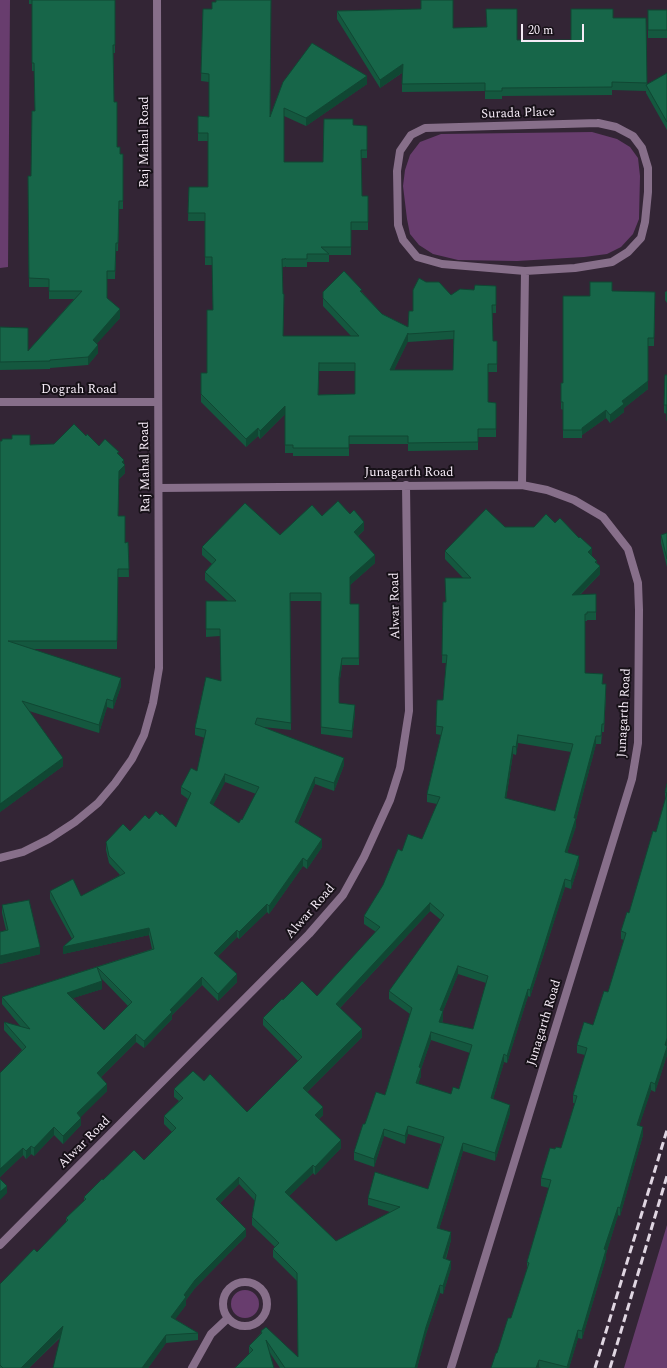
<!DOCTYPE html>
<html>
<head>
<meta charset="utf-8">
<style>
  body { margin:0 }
  #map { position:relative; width:667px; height:1368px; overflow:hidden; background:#332535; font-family:Spectral,serif }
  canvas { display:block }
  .scale { position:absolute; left:521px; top:24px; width:63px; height:18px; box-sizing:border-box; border:2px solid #f5ebf6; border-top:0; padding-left:5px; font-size:12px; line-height:14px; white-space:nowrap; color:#f5ebf6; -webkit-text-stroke:3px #171118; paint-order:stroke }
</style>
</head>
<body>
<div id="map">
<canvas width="667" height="1368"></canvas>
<div class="scale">20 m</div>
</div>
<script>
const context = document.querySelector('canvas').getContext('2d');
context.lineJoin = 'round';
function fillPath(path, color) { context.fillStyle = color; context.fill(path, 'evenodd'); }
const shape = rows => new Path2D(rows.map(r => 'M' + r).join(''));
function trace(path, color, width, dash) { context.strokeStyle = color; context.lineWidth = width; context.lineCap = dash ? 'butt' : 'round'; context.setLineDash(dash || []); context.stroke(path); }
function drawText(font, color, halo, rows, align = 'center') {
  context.font = font + ' Spectral,serif'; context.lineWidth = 4; context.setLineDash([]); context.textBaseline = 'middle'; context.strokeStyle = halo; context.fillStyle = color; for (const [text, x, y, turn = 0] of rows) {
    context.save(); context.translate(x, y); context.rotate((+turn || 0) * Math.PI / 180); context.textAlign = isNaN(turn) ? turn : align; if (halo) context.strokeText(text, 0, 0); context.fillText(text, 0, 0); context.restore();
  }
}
fillPath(shape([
  [0,0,10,0,8,267,0,268],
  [592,132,617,139,630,147,638,158,640,176,639,219,633,234,621,247,607,254,584,257,517,261,458,260,433,254,419,245,410,234,407,219,403,186,405,170,410,155,420,142,441,134],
  [667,1225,667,1368,624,1368],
  '231 1304a14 14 0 1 1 28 0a14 14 0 1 1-28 0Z'
]), '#683d6e');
trace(shape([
  [598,123,616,127,633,136,642,148,648,168,648,192,645,222,641,238,628,252,612,262,575,268,525,271,442,264,417,257,403,240,398,225,397,171,400,151,411,135,425,128,598,123],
  [0,402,158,402],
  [522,485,525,271],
  [159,488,522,485,547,490,574,500,603,517,628,549,638,583,639,610,638,743,632,779,451,1368],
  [0,858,23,852,49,839,75,822,98,803,115,783,132,759,144,735,153,703,159,668,157,0],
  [0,1245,309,934,343,895,364,857,390,800,400,768,409,711,406,485],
  '223 1304a22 22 0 1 1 44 0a22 22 0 1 1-44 0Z',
  [192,1368,211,1334,228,1318]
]), '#876f8a', 8);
trace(shape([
  [595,1368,667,1130],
  [610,1368,667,1176]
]), '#e0d6e2', 3, [8, 4]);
fillPath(shape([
  [29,0,115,0,115,53,113,53,114,102,117,147,120,154,123,154,123,209,119,209,118,251,116,251,115,279,107,279,107,298,120,318,97,343,98,353,88,365,50,368,50,369,0,370,0,327,28,351,74,299,49,299,49,287,29,287,28,176,31,176,35,111,34,71,32,71,32,4,29,4],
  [203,9,212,9,270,116,283,82,367,84,306,126,284,116,284,162,323,162,353,125,367,126,367,158,361,158,362,196,368,196,368,230,351,230,351,255,329,255,329,262,307,262,307,267,286,267,285,266,285,267,282,267,283,336,351,336,323,306,323,292,362,292,382,314,408,327,413,311,426,282,451,295,496,286,496,313,492,313,493,341,497,341,497,372,488,372,488,402,496,403,496,437,478,437,478,450,408,451,408,444,349,444,349,456,293,456,293,453,285,453,285,414,260,439,258,436,246,447,201,402,201,373,207,373,213,310,212,265,205,265,205,221,188,221,189,187,208,187,208,141,198,141,198,116,209,117,209,82,201,81],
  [454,339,453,370,394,370,408,341,408,342],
  [319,371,355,371,355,394,318,395],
  [421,9,453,28,517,40,571,40,613,18,646,18,647,84,667,73,667,130,646,93,646,91,612,90,612,95,502,96,502,99,485,99,485,91,402,92,402,73,380,88,337,19,337,11],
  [648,10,667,10,667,38,648,38],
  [612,291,655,292,654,346,648,346,648,389,624,408,624,412,610,423,606,418,582,435,582,438,563,438,563,410,561,409,561,402,563,383,590,296],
  [667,291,667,303,665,300,665,292],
  [667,375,667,429,667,414,664,413,664,405],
  [86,436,99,446,119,455,124,465,125,473,119,479,118,516,125,543,128,542,129,577,118,577,117,649,32,649,121,686,113,709,107,707,99,733,29,711,63,766,0,812,0,441,30,445,54,444],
  [322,516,364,530,358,536,375,563,350,585,350,604,359,604,359,665,342,665,339,686,339,703,355,713,352,738,321,734,321,601,290,601,291,730,263,727,344,765,334,791,315,784,298,823,322,847,307,869,303,866,269,914,267,912,239,939,237,937,218,956,237,982,218,1001,202,985,172,1015,172,1019,144,1048,136,1042,101,1077,107,1091,80,1117,81,1125,63,1144,54,1135,34,1156,31,1154,26,1159,23,1155,0,1177,0,1073,22,1050,4,1030,4,1022,21,1027,2,1004,2,997,152,949,149,935,63,954,72,939,50,899,50,891,81,896,120,875,109,863,106,850,106,842,130,831,149,819,160,815,176,827,188,799,181,794,181,787,197,771,205,738,195,735,195,728,221,681,220,636,206,637,206,601,228,601,205,580,205,572,212,564,202,555,202,547,280,535],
  [225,782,256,794,242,820,239,823,213,805],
  [101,978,128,1006,104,1030,73,998,102,989],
  [555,523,592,556,597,563,600,574,580,595,596,594,596,620,587,620,587,621,585,621,585,673,603,684,606,692,604,732,602,732,601,744,596,744,576,820,576,826,567,853,579,864,571,889,565,887,530,997,528,996,507,1063,504,1062,493,1099,510,1113,495,1161,463,1151,439,1229,451,1240,446,1259,451,1268,443,1294,440,1293,426,1334,417,1368,280,1368,270,1353,249,1354,249,1346,261,1333,261,1331,298,1357,297,1281,273,1257,273,1249,275,1247,252,1225,252,1217,255,1201,239,1184,220,1203,246,1236,195,1288,186,1300,186,1305,175,1319,198,1333,198,1340,166,1343,148,1368,53,1368,61,1337,29,1368,0,1368,0,1284,37,1252,66,1223,66,1218,84,1201,84,1197,103,1180,144,1160,172,1132,164,1124,164,1116,179,1101,174,1097,174,1089,204,1081,247,1112,298,1061,263,1025,263,1018,283,1000,317,996,376,932,364,924,364,916,383,885,402,851,422,839,437,804,427,802,427,794,441,735,436,734,436,726,443,700,446,663,442,663,443,602,445,602,463,578,445,559,445,551,505,527,534,527],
  [518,743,571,752,555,811,506,799,513,754,516,755],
  [430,911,441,920,389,991,389,999,410,1014,385,1095,365,1124,354,1152,354,1160,374,1167,384,1136,405,1144,408,1134,441,1144,428,1189,368,1198,368,1205,390,1212,336,1241,289,1196,313,1173,315,1175,341,1148,319,1119,323,1115,307,1092,362,1037,340,1008],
  [458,974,486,983,473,1029,442,1023,443,1019,443,1011],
  [431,1040,470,1053,459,1089,451,1094,418,1084,421,1076,421,1069],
  [667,533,667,567,661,543,661,535],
  [667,784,667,1055,655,1092,651,1090,639,1126,643,1135,620,1216,618,1215,606,1254,606,1258,582,1339,578,1338,569,1368,541,1368,497,1353,511,1318,527,1269,527,1262,549,1188,541,1186,541,1178,555,1149,561,1148,575,1103,573,1103,573,1095,585,1055,577,1053,577,1045,593,1025,608,992,624,940,621,939,621,931,629,913,656,832,665,801,665,792],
  [2,905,40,954,0,964,0,932,6,930,2,913]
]), '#14583f');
fillPath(shape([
  [403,64,403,72,380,88,380,80],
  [367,76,367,84,306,126,306,118],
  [120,309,120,318,93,348,93,340],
  [408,333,408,341,390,378,390,370],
  [98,345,98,353,88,365,88,357],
  [648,381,648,389,624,408,624,412,610,423,610,415,622,401],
  [285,406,285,414,260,439,260,431],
  [606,410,606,418,582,435,582,428],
  [258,428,258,436,246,447,246,439],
  [124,460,125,473,119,479,119,471,122,462],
  [364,522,364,530,354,539,354,532],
  [592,548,592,556,588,552],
  [375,555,375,563,350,585,350,577],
  [600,566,600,574,572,602,572,595],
  [342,658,342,665,339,686,339,678],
  [121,678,121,686,113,709,113,701],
  [107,699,107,707,99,733,99,725],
  [355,705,355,713,352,738,352,731],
  [518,735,518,743,516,755,516,747],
  [596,736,596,744,576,820,576,826,565,860,565,852,574,818],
  [513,746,513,754,505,806,505,798],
  [63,758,63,766,0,812,0,804],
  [344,758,344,765,334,791,334,783],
  [225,774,225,782,210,811,210,803],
  [315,777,315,784,295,829,295,822],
  [322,839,322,847,307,869,307,861],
  [579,856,579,864,571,889,571,881],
  [303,858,303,866,269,914,269,906],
  [565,879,565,887,530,997,530,990],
  [430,903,430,911,336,1012,336,1004],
  [267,904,267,912,239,939,239,932],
  [149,928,149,935,63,954,63,947],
  [237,930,237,937,214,960,214,953],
  [40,947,40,954,0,964,0,956],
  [458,966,458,974,443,1011,443,1019,439,1030,440,1010],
  [237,974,237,982,218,1001,218,994],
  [202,977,202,985,172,1015,172,1019,144,1048,144,1041,170,1010],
  [102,981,102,989,67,1000,67,993],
  [528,989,528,996,507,1063,507,1056],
  [362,1029,362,1037,303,1096,303,1088],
  [431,1032,431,1040,421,1069,421,1076,416,1091,416,1083,419,1067],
  [136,1034,136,1042,97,1081,97,1073],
  [667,1038,667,1046,665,1045],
  [667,1047,667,1055,655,1092,655,1084],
  [504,1054,504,1062,491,1106,491,1098],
  [651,1082,651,1090,637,1133,637,1125],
  [107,1084,107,1091,77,1121,77,1113],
  [510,1105,510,1113,495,1161,495,1153],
  [323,1107,323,1115,315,1123,315,1115],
  [81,1118,81,1125,63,1144,63,1136],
  [408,1126,408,1134,405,1144,405,1136],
  [54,1127,54,1135,34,1156,34,1148],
  [643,1127,643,1135,620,1216,620,1208],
  [384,1129,384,1136,374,1167,374,1159],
  [341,1140,341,1148,315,1175,315,1167],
  [463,1143,463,1151,437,1236,437,1228],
  [31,1146,31,1154,26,1159,26,1151],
  [23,1148,23,1155,0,1177,0,1169],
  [313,1165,313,1173,285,1200,285,1192],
  [239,1177,239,1184,216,1207,216,1199],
  [7,1186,7,1193,0,1200,0,1192],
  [618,1207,618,1215,606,1254,606,1258,582,1339,582,1331,604,1249],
  [246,1229,246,1236,195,1288,186,1300,186,1305,171,1325,171,1317,184,1295,195,1280],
  [451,1232,451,1240,443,1266,443,1258],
  [451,1261,451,1268,443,1294,443,1286],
  [440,1285,440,1293,426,1334,417,1368,415,1368,426,1327],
  [63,1326,63,1334,29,1368,21,1368],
  [578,1330,578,1338,569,1368,567,1368],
  [166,1335,166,1343,148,1368,142,1368],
  [539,1360,539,1368,536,1368]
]), '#104733');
const building = shape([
  [32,0,115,0,115,45,113,45,114,102,117,102,117,147,120,147,120,154,123,154,123,201,119,201,118,243,116,243,115,271,107,271,107,298,120,309,93,340,98,345,88,357,50,360,50,361,0,362,0,327,28,328,28,351,82,291,49,291,49,279,29,278,28,176,31,176,32,111,35,111,34,63,32,63,32,0],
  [216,0,271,0,270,117,283,82,312,43,367,76,306,118,284,108,284,162,323,162,324,119,353,119,353,125,367,126,367,150,361,150,362,196,368,196,368,222,351,222,351,247,321,247,329,254,307,254,307,259,286,259,285,258,285,259,282,259,283,294,284,294,283,336,359,336,323,298,323,292,344,271,362,290,360,291,382,314,408,327,409,311,413,311,413,290,419,278,426,282,439,282,451,295,460,289,474,290,475,285,496,286,496,305,492,305,493,341,497,341,497,364,488,364,488,402,496,403,496,429,478,429,478,442,408,443,408,436,349,436,349,448,293,448,293,445,285,445,285,406,260,431,258,428,246,439,201,394,201,373,207,373,207,310,213,310,212,257,205,257,205,213,188,213,189,187,208,187,208,133,198,133,198,116,209,117,209,74,201,73,203,9,212,9,212,2,216,2,216,0],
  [454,331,453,370,390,370,408,333,408,334,454,331],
  [319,363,355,363,355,394,318,395,319,363],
  [421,0,453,0,453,28,487,27,486,9,517,9,517,40,571,40,571,9,613,9,613,18,646,18,647,83,612,82,612,87,502,88,502,91,485,91,485,83,402,84,403,64,380,80,337,11,421,9,421,0],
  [648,10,667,10,667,30,648,30,648,10],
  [667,73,667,122,646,85,667,73],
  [590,282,612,282,612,291,655,292,654,338,648,338,648,381,622,401,624,404,610,415,606,410,582,428,582,430,563,430,563,402,561,402,561,383,563,383,563,296,590,296,590,282],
  [665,375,667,375,667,421,667,405,664,405,665,375],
  [74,424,86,436,87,434,99,446,105,439,119,452,117,453,124,460,122,462,125,465,119,471,118,516,125,516,125,543,128,542,129,569,118,569,117,641,8,641,121,678,113,701,107,699,99,725,22,701,63,758,0,804,0,441,2,441,2,439,12,439,12,435,30,435,30,445,54,444,74,424],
  [338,501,350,514,354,510,364,522,354,532,375,555,350,577,350,604,359,604,359,658,342,658,339,678,339,703,355,705,352,731,321,727,321,593,290,593,291,723,257,718,255,724,344,758,334,783,315,777,295,822,322,839,307,861,303,858,269,906,267,904,239,932,237,930,214,953,237,974,218,994,202,977,170,1010,172,1012,144,1041,136,1034,97,1073,107,1084,77,1113,81,1118,63,1136,54,1127,34,1148,31,1146,26,1151,23,1148,0,1169,0,1073,26,1047,4,1022,30,1029,2,997,154,949,149,928,63,947,74,937,50,891,73,879,81,896,125,873,109,856,106,842,123,824,130,831,145,815,149,819,156,811,160,815,162,814,176,827,191,793,181,787,191,768,197,771,206,730,195,728,206,677,221,681,220,629,206,629,206,601,236,601,205,572,216,560,202,547,245,503,280,535,312,505,322,516,338,501],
  [225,774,259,787,242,820,241,819,239,823,210,803,225,774],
  [97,967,132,1002,104,1030,67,993,102,981,97,967],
  [486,509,505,527,534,527,546,514,555,523,560,518,579,538,580,537,592,548,588,552,597,561,595,562,600,566,572,595,596,594,596,612,587,612,587,614,585,614,585,673,603,674,602,684,606,684,604,724,602,724,601,736,596,736,574,818,576,818,565,852,579,856,571,881,565,879,530,990,528,989,507,1056,504,1054,491,1098,510,1105,495,1153,463,1143,437,1228,451,1232,443,1258,451,1261,443,1286,440,1285,426,1327,415,1368,285,1368,266,1340,274,1368,235,1368,253,1350,249,1346,262,1333,261,1331,266,1327,298,1357,297,1273,273,1249,279,1243,252,1217,256,1195,239,1177,216,1199,246,1229,195,1280,184,1295,186,1297,171,1317,198,1333,166,1335,142,1368,53,1368,63,1326,21,1368,3,1368,0,1365,0,1284,34,1249,37,1252,68,1220,66,1218,86,1199,84,1197,102,1179,103,1180,134,1150,144,1160,176,1128,164,1116,183,1098,174,1089,193,1071,204,1081,210,1074,247,1112,302,1057,263,1018,282,999,283,1000,302,981,317,996,380,927,364,916,383,885,398,849,402,851,408,834,422,839,440,797,427,794,443,727,436,726,437,700,443,700,447,655,442,655,443,602,446,602,445,578,471,578,445,551,486,509],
  [518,735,573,744,555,811,505,798,513,746,516,747,518,735],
  [430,903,444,915,389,991,412,1008,385,1095,376,1092,365,1124,363,1124,354,1152,374,1159,384,1129,405,1136,408,1126,444,1137,428,1189,375,1172,368,1198,400,1207,336,1241,285,1192,313,1165,315,1167,341,1140,315,1115,323,1107,303,1088,362,1029,336,1004,430,903],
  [458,966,488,976,473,1029,439,1022,443,1011,440,1010,458,966],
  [431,1032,472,1045,459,1089,453,1087,451,1094,416,1083,421,1068,419,1067,431,1032],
  [667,533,667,559,661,535,667,533],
  [667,784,667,1038,665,1045,667,1046,667,1047,655,1084,651,1082,637,1125,643,1127,620,1208,618,1207,604,1249,606,1250,582,1331,578,1330,567,1367,539,1360,536,1368,491,1368,496,1353,497,1353,508,1318,511,1318,529,1263,527,1262,551,1180,541,1178,550,1148,555,1149,556,1147,561,1148,577,1096,573,1095,587,1048,577,1045,584,1022,593,1025,604,991,608,992,626,933,621,931,627,912,629,913,653,831,656,832,667,793,665,792,667,784],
  [29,900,40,947,0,956,0,932,8,930,2,905,29,900],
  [0,1179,7,1186,0,1192,0,1179]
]);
fillPath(building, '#176649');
trace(building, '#104733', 1);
drawText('13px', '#f5ebf6', '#171118', [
  ["Surada Place",518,114,-2],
  ["Raj Mahal Road",145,142,-90],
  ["Dograh Road",79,390],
  ["Raj Mahal Road",146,467,-91],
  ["Junagarth Road",409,473],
  ["Alwar Road",396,606,-91],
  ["Junagarth Road",625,713,-87],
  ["Alwar Road",311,912,-49],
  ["Junagarth Road",545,1023,-73],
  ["Alwar Road",85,1143,-45]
]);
</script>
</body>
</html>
